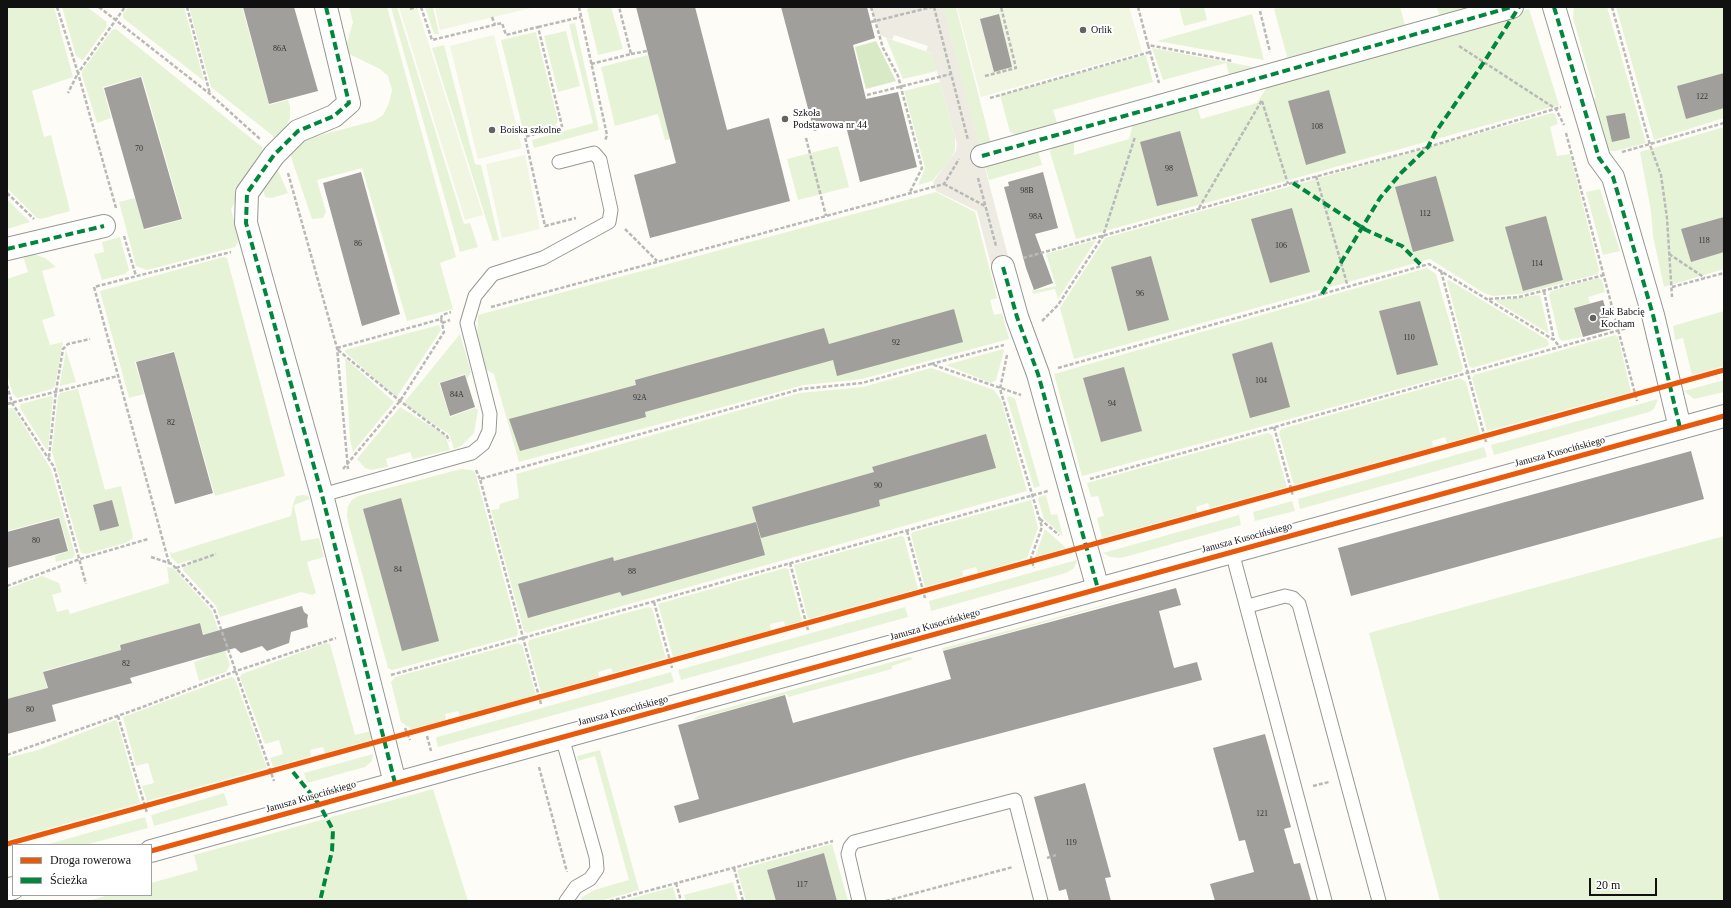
<!DOCTYPE html>
<html>
<head>
<meta charset="utf-8">
<style>
  body { margin:0 }
  #map { position:relative; width:1731px; height:908px; overflow:hidden; background:#fdfcf7; font-family:"Times New Roman",serif }
  canvas { display:block }
  .frame { position:absolute; inset:0; border:8px solid #111; pointer-events:none }
  .legend { position:absolute; left:12px; top:844px; width:140px; height:52px; box-sizing:border-box; background:#fff; border:1px solid #a0a0a0; margin:0; padding:5px 7px; list-style:none; font-size:12px; color:#111 }
  .legend li { display:flex; align-items:center; gap:8px; height:20px }
  .legend b { width:20px; border:1px solid #a0a0a0 }
  .scale { position:absolute; left:1589px; top:878px; width:68px; height:18px; box-sizing:border-box; border:2px solid #111; border-top:0; padding-left:5px; font-size:12px; line-height:14px; white-space:nowrap; color:#111; -webkit-text-stroke:3px #fff; paint-order:stroke }
</style>
</head>
<body>
<div id="map">
<canvas width="1731" height="908"></canvas>
<div class="frame"></div>
<ul class="legend">
<li><b style="height:5px;background:#e8590c"></b>Droga rowerowa</li>
<li><b style="height:5px;background:#00873e"></b>Ścieżka</li>
</ul>
<div class="scale">20 m</div>
</div>
<script>
const context = document.querySelector('canvas').getContext('2d');
context.lineJoin = 'round';
function fillPath(path, color) { context.fillStyle = color; context.fill(path, 'evenodd'); }
const shape = rows => new Path2D(rows.map(r => 'M' + r).join(''));
function trace(path, color, width, dash) { context.strokeStyle = color; context.lineWidth = width; context.lineCap = dash ? 'butt' : 'round'; context.setLineDash(dash || []); context.stroke(path); }
function drawText(font, color, halo, rows, align = 'center') {
  context.font = font + ' "Times New Roman",serif'; context.lineWidth = 4; context.setLineDash([]); context.textBaseline = 'middle'; context.strokeStyle = halo; context.fillStyle = color; for (const [text, x, y, turn = 0] of rows) {
    context.save(); context.translate(x, y); context.rotate((+turn || 0) * Math.PI / 180); context.textAlign = isNaN(turn) ? turn : align; if (halo) context.strokeText(text, 0, 0); context.fillText(text, 0, 0); context.restore();
  }
}
fillPath(shape([
  [7,7,54,7,73,77,32,91,44,137,51,135,70,211,41,219,37,218,7,188],
  [62,7,87,7,107,22,106,28,83,60,76,56],
  [128,7,184,7,204,81,123,18,123,14],
  [189,7,242,7,269,105,288,100,290,107,290,118,284,131,277,139,211,87],
  [349,7,387,7,456,257,440,263,453,309,407,321,362,168,317,180,326,212,323,218,312,219,289,151,298,141,374,121,383,115,389,103,392,90,388,76,380,69,349,54,347,43,353,22],
  [391,7,397,7,464,224,470,223,478,247,460,252],
  [425,7,433,7,439,34,434,34],
  [593,7,611,7,623,49,598,55,587,9],
  [946,7,956,7,991,144,979,147,943,8],
  [1179,7,1204,7,1207,20,1184,26],
  [1281,7,1400,7,1406,29,1288,60,1274,9],
  [1437,7,1479,7,1440,18],
  [1574,7,1607,7,1646,143,1616,151,1611,151,1606,148,1588,100,1596,98,1573,18],
  [1616,7,1724,7,1724,118,1654,140],
  [1529,9,1559,105,1076,239,1050,152,1053,143,1074,137,1074,155,1129,139,1134,120,1196,103,1201,119,1257,103,1270,82],
  [1252,14,1264,60,1157,41],
  [575,23,599,130,534,148,532,140,593,123,569,24],
  [116,29,262,147,262,156,231,209,239,240,235,247,147,270,136,266,119,202,135,198,145,230,183,219,142,76,103,87,111,118,97,123,82,75,82,71,112,30],
  [566,31,580,86,558,92,544,36],
  [536,32,558,121,555,126,524,134,501,40],
  [886,38,934,54,937,71,903,79],
  [444,45,475,164,481,165,499,240,493,241,432,48],
  [1152,48,1264,69,1230,78,1226,63,1163,80],
  [648,55,670,139,665,140,658,114,615,126,601,67],
  [1146,55,1153,82,1053,110,1058,126,1020,137,1010,132,1000,95],
  [940,82,955,137,955,151,946,165,932,181,918,185,925,168,904,91],
  [1552,113,1555,114,1558,124,1550,127,1557,156,1570,154,1599,270,1598,274,1522,294,1493,296,1484,293,1430,259,1074,359,1060,308,1105,238],
  [1724,127,1724,269,1664,287,1653,236,1651,211,1640,152],
  [838,146,849,187,798,200,787,159],
  [1037,147,1042,165,989,180,984,162],
  [276,166,288,193,272,198,265,197,261,181],
  [1600,189,1620,251,1603,255,1586,192],
  [936,192,975,212,997,298,990,300,994,315,1002,313,1009,339,862,379,804,385,519,462,494,374,485,369,477,336,478,315],
  [7,199,30,222,7,229],
  [120,237,129,270,125,274,102,280,94,254,104,252,102,242],
  [1096,240,1058,299,1055,289,1033,294,1032,291,1056,286,1046,254],
  [33,254,45,258,56,267,42,271,55,316,42,320,50,345,63,342,55,386,52,389,17,398,13,394,7,375,7,279,28,272,23,256],
  [223,257,227,258,285,476,215,496,174,351,135,362,144,394,129,398,100,291],
  [1427,268,1436,274,1463,369,1461,372,1082,476,1054,374],
  [1598,278,1602,280,1605,292,1588,297,1590,303,1574,308,1582,337,1562,341,1559,338,1549,295,1551,291],
  [1449,280,1546,339,1549,343,1548,346,1472,368,1469,366,1447,281],
  [1540,295,1549,333,1548,333,1497,302,1497,300],
  [1724,311,1724,366,1692,375,1683,338,1675,340,1673,326],
  [439,325,441,330,396,398,345,352,345,350],
  [460,334,471,372,467,379,465,374,439,383,450,417,475,408,478,410,474,433,461,446,454,449,449,434,403,404],
  [1615,335,1618,337,1631,392,1487,431,1472,378,1474,375],
  [1003,349,1004,351,996,380,991,383,946,365],
  [66,350,76,382,60,386,60,384],
  [345,358,394,402,353,452,350,439],
  [931,368,994,390,1001,400,1027,491,527,633,524,631,491,510,499,509,500,504,519,498,516,474,800,393,863,387],
  [1460,378,1466,382,1480,434,1447,443,1445,437,1432,441,1433,447,1294,485,1279,433,1281,429],
  [1724,380,1724,392,1694,399,1684,391],
  [78,389,105,490,121,486,133,536,132,539,125,543,86,554,81,553,52,452,58,396,60,393],
  [51,396,53,398,48,449,46,449,20,408,21,404],
  [1009,396,1015,399,1040,486,1034,488,1007,398],
  [1658,399,1654,409,1649,412,1494,455,1491,445],
  [400,407,445,435,450,450,413,459,410,452,386,459,388,467,371,470,365,468,357,459],
  [10,408,13,408,51,469,75,555,73,558,56,562,55,556,69,551,59,517,7,531,7,409],
  [1268,433,1272,435,1287,487,1210,508,1208,503,1196,507,1197,512,1102,538,1097,518,1104,516,1098,496,1091,497,1087,483],
  [1484,447,1487,457,1300,509,1298,499],
  [461,469,472,470,475,472,518,632,517,636,392,670,388,668,348,522,347,515,348,506,352,500,358,496],
  [303,495,308,496,310,499,294,505,301,541,319,538,324,557,307,562,316,593,312,595,301,592,220,617,216,606,183,570,184,566,192,564,191,560,178,564,171,557,170,552,173,553,291,516,293,504,296,496],
  [1046,495,1051,515,1057,514,1063,536,1044,519,1038,500,1039,497],
  [1031,500,1038,528,1027,558,978,573,976,567,962,571,963,576,925,587,911,535,913,532],
  [1292,501,1295,511,1255,521,1253,512],
  [1239,515,1241,525,1121,558,1110,557,1103,553],
  [1045,529,1066,548,1035,557],
  [901,536,904,537,918,589,808,619,794,565],
  [1724,536,1724,901,1440,901,1369,633],
  [1077,560,1074,568,1066,573,931,611,929,601],
  [167,567,173,568,212,611,230,665,226,672,199,681,194,662,210,656,200,623,119,645,121,650,43,671,47,688,7,699,7,589,42,576,59,583,62,592,52,595,57,612,68,609,70,614,169,583],
  [785,568,788,569,802,621,785,626,784,621,770,624,771,630,673,657,658,604],
  [1178,585,942,651,943,648],
  [648,607,652,608,666,658,613,673,611,668,598,672,599,677,541,693,528,644,529,640],
  [905,607,908,617,681,680,678,670],
  [326,643,330,644,355,735,371,731,372,736,370,740,325,753,323,747,310,750,311,756,273,767,270,758,283,754,279,740,265,744,240,677,242,674],
  [518,643,522,645,536,695,460,716,458,711,445,714,446,720,411,729,401,722,391,682,395,677],
  [910,657,913,659,892,666,892,669,788,697,787,694,693,720,698,716],
  [671,672,674,682,438,747,436,739,437,737],
  [231,677,235,679,267,768,147,801,142,786,154,783,148,763,136,766,123,717],
  [115,720,117,721,140,803,7,840,7,758,38,750],
  [600,750,639,890,600,901,582,901,581,898,594,890,629,880,595,756,578,761,577,756],
  [373,754,372,761,365,767,307,783,304,773],
  [433,789,468,901,88,901,109,895,151,895,151,883,198,870,194,855],
  [224,793,228,805,154,826,151,815],
  [145,817,148,828,85,845,45,845],
  [832,844,848,901,837,901,824,853,767,870,776,901,746,901,737,870],
  [733,882,738,901,686,901,684,895],
  [673,887,677,901,622,901]
]), '#e7f3d7');
fillPath(shape([
  [876,41,896,81,866,89,855,47]
]), '#d8eac5');
fillPath(shape([
  [399,7,417,7,483,215,465,220],
  [435,7,535,7,440,30],
  [957,7,1129,7,1142,52,981,97],
  [494,35,522,148,478,159,450,46],
  [525,155,540,229,502,238,486,164]
]), '#f0f6e1');
fillPath(shape([
  [871,7,943,7,1009,260,991,265,977,211,936,191,933,182,956,151,957,144,932,53,926,51,928,46,894,35,892,40,880,35]
]), '#edebe2');
fillPath(shape([
  [243,7,294,7,318,91,269,104],
  [636,7,695,7,727,130,769,118,790,201,650,238,634,175,676,163],
  [781,7,867,7,875,38,853,45,866,99,898,92,917,167,860,182,845,122,814,131],
  [999,14,1012,67,994,72,980,19],
  [1724,73,1724,108,1686,119,1677,86],
  [141,77,182,219,144,229,104,88],
  [1329,90,1346,153,1306,165,1288,101],
  [1625,113,1630,138,1612,142,1606,116],
  [1180,131,1198,196,1157,206,1140,142],
  [361,172,400,314,362,326,323,183],
  [1043,172,1058,228,1035,234,1053,283,1034,290,1026,268,1004,187,1009,186,1008,182],
  [1436,176,1454,241,1413,252,1395,187],
  [1292,208,1310,272,1270,283,1251,219],
  [1546,216,1563,280,1523,291,1505,227],
  [1724,217,1724,252,1691,262,1681,229],
  [1151,256,1169,320,1128,331,1111,267],
  [1603,300,1612,329,1583,337,1574,308],
  [1420,301,1438,365,1397,375,1379,311],
  [954,309,963,342,837,376,833,360,645,412,646,417,520,451,509,419,636,385,635,380,824,328,829,344],
  [1272,342,1290,407,1250,418,1232,354],
  [174,352,213,493,175,504,136,362],
  [1124,367,1142,431,1101,442,1083,378],
  [465,375,475,407,450,416,440,383],
  [986,434,996,468,879,500,880,506,761,538,752,507,874,472,872,467],
  [1691,451,1704,499,1351,596,1338,548],
  [401,498,439,641,402,651,363,509],
  [112,500,119,526,100,531,93,505],
  [59,518,68,551,7,568,7,532],
  [756,522,765,555,622,596,620,592,528,618,518,584,613,557,614,561],
  [1176,588,1181,605,1159,611,1174,668,1197,662,1202,680,911,757,679,823,674,806,699,799,678,725,785,695,793,723,951,679,943,651],
  [302,606,304,612,308,615,307,621,308,627,291,632,289,643,267,651,262,646,241,653,235,648,130,678,132,683,52,705,56,721,7,734,7,699,48,688,43,672,121,650,120,645,200,623,203,635],
  [1265,734,1291,827,1284,829,1294,864,1300,863,1311,901,1215,901,1210,884,1254,872,1245,840,1239,841,1213,748],
  [1085,783,1111,877,1105,878,1111,901,1069,901,1066,889,1059,891,1034,797],
  [824,853,837,901,776,901,767,870]
]), '#a19f9c');
const service = shape([
  [322,495,461,456,472,453,483,444,489,431,490,414,467,323,475,296,493,274,543,258,609,222,611,210,600,160,594,153,559,162],
  [1232,552,1325,901],
  [1248,606,1285,596,1293,598,1299,604,1379,901],
  [562,737,596,857,597,869,590,879,576,887,566,901],
  [859,901,848,854,850,847,854,842,1015,800,1041,901]
]);
const minor = shape([
  [326,7,349,103,334,116,298,131,274,155,247,193,246,223,322,495,395,783],
  [1554,7,1599,158,1613,177,1653,315,1680,428],
  [982,156,1512,7],
  [7,249,104,226],
  [1003,267,1017,317,1038,374,1098,589]
]);
const tertiary = shape([
  [151,851,1724,416],
  [7,890,13,888]
]);
trace(service, '#979795', 15);
trace(minor, '#979795', 24);
trace(tertiary, '#979795', 24);
trace(shape([
  [57,7,78,73,68,93],
  [99,7,210,94,260,139],
  [187,7,210,94],
  [421,7,432,40,502,23,506,35,538,27,562,126,525,137,545,226,576,218],
  [579,7,607,135,605,141],
  [871,7,883,48,898,76,922,168,909,194],
  [934,7,968,140],
  [1138,7,1148,45,1233,61],
  [1612,7,1650,145,1661,175,1667,218,1672,297],
  [410,9,417,7],
  [1260,11,1270,52],
  [492,17,495,25],
  [871,22,932,7],
  [538,27,581,17],
  [1148,45,1159,83],
  [1459,46,1556,109,1564,125],
  [631,54,647,51],
  [591,64,631,54,619,7],
  [985,76,1016,68,1001,7],
  [867,95,951,74],
  [990,98,1150,52],
  [1262,101,1288,184],
  [1566,133,1637,401],
  [806,138,826,216],
  [1622,152,1724,123],
  [288,173,337,348,348,469],
  [1316,176,1348,287],
  [978,178,996,246],
  [944,184,985,206],
  [7,193,34,219],
  [116,208,78,73,125,7],
  [1199,208,1262,100],
  [625,229,657,261],
  [124,236,136,276],
  [1669,254,1705,278],
  [1023,258,1288,184,1428,147,1561,107],
  [1441,271,1486,442],
  [1672,287,1724,273],
  [1544,291,1554,340],
  [1489,299,1519,297,1604,275],
  [491,307,944,184,959,159],
  [441,319,442,315,451,312],
  [1042,321,1058,305,1103,236,1135,137],
  [442,323,450,320],
  [337,348,441,319,444,332,400,401,343,469],
  [338,350,400,401,447,436,449,441],
  [1007,355,1000,389,1042,527,1031,558,1034,568],
  [931,364,1004,345],
  [1058,368,1429,264,1554,340,1559,346],
  [7,385,12,403,54,467,86,584],
  [7,404,118,376],
  [1274,427,1293,496],
  [49,457,56,391,63,349,68,344,90,339],
  [476,470,480,479],
  [1090,479,1634,326],
  [1040,519,1059,535],
  [907,531,925,598],
  [151,557,172,564,214,609,274,781],
  [169,563,94,287,231,252],
  [790,563,808,630],
  [176,568,216,554],
  [7,586,80,559,148,539],
  [654,602,672,668],
  [391,675,1048,491],
  [541,704,480,479,801,389,862,383,931,364,1021,395],
  [118,716,147,813],
  [405,728,410,740],
  [427,736,431,751],
  [7,755,140,708,236,671,336,638],
  [539,767,567,872],
  [1313,786,1329,782],
  [1047,858,1056,855],
  [734,868,743,901],
  [676,883,681,901],
  [610,901,833,841],
  [886,901,1013,867]
]), '#b9b9b8', 2.5, [4, 2]);
trace(service, '#fffffe', 13);
trace(minor, '#fffffe', 22);
trace(tertiary, '#fffffe', 22);
trace(shape([
  [326,7,349,103,334,116,298,131,274,155,247,193,246,223,322,495,395,783],
  [1554,7,1599,158,1613,177,1653,315,1680,428],
  [982,156,1512,7],
  [1293,183,1366,230,1402,246,1422,266],
  [7,249,104,226],
  [1003,267,1017,317,1038,374,1098,589],
  [1322,294,1380,198,1401,173,1428,147,1435,133,1484,62,1519,7],
  [293,772,319,804,333,830,332,851,320,901]
]), '#00873e', 4, [8, 4]);
trace(shape([
  [7,844,1724,370],
  [151,851,1724,416]
]), '#e8590c', 5);
for (const [x, y, r, color] of [
  [1083,30,4,"#646362"],
  [785,119,4,"#646362"],
  [492,130,4,"#646362"],
  [1593,318,4,"#646362"]
]) { const dot = new Path2D(); dot.arc(x, y, r, 0, 2 * Math.PI); context.fillStyle = color; context.fill(dot); trace(dot, '#fff', 1.5); }
drawText('8px', '#353434', null, [
  ["86A",280,49],
  ["122",1702,97],
  ["108",1317,127],
  ["70",139,149],
  ["98",1169,169],
  ["98B",1027,191],
  ["112",1425,214],
  ["98A",1036,217],
  ["118",1704,241],
  ["86",358,244],
  ["106",1281,246],
  ["114",1537,264],
  ["96",1140,294],
  ["110",1409,338],
  ["92",896,343],
  ["104",1261,381],
  ["84A",457,395],
  ["92A",640,398],
  ["94",1112,404],
  ["82",171,423],
  ["90",878,486],
  ["80",36,541],
  ["84",398,570],
  ["88",632,572],
  ["82",126,664],
  ["80",30,710],
  ["121",1262,814],
  ["119",1071,843],
  ["117",802,885]
]);
drawText('10px', '#111', '#fff', [
  ["Orlik",1091,30],
  ["Szkoła",793,113],
  ["Podstawowa nr 44",793,125],
  ["Boiska szkolne",500,130],
  ["Jak Babcię",1601,312],
  ["Kocham",1601,324]
], 'left');
drawText('10px', '#111', '#fff', [
  ["Janusza Kusocińskiego",1560,452,-15],
  ["Janusza Kusocińskiego",1247,538,-15],
  ["Janusza Kusocińskiego",935,625,-16],
  ["Janusza Kusocińskiego",623,711,-15],
  ["Janusza Kusocińskiego",311,797,-16]
]);
</script>
</body>
</html>
